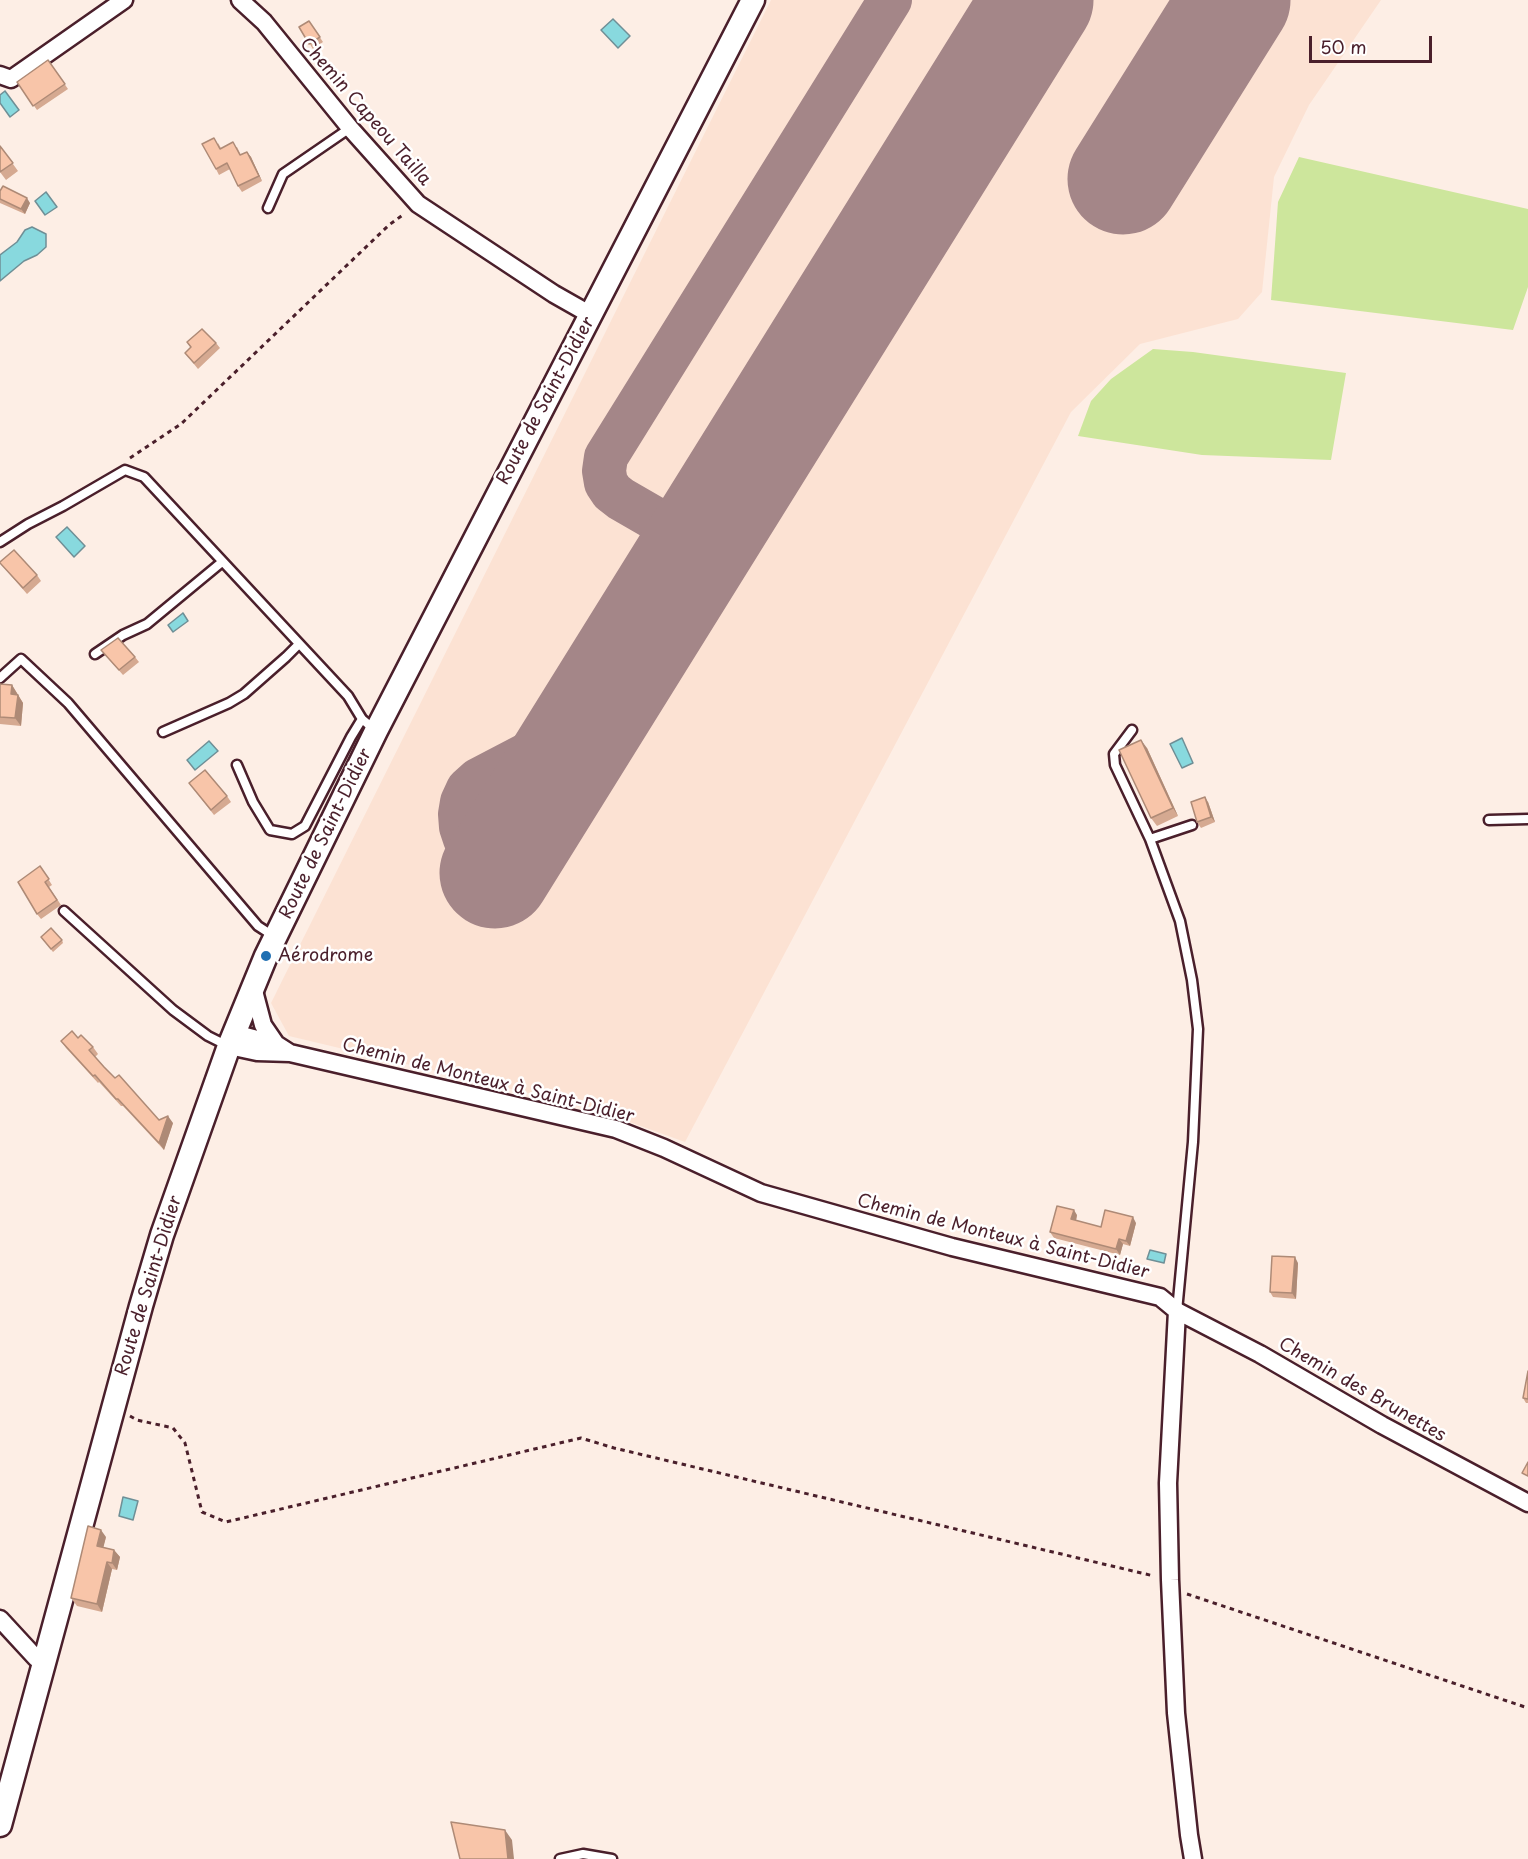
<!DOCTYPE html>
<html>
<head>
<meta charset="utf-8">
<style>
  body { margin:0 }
  #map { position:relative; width:1528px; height:1859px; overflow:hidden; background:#fdeee5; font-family:"Playpen Sans",sans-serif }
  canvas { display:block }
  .scale { position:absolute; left:1309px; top:36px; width:123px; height:27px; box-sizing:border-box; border:3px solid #4a1f2b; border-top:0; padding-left:8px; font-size:18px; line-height:21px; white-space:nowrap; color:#4a1f2b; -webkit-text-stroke:4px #fff; paint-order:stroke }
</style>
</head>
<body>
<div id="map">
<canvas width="1528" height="1859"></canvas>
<div class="scale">50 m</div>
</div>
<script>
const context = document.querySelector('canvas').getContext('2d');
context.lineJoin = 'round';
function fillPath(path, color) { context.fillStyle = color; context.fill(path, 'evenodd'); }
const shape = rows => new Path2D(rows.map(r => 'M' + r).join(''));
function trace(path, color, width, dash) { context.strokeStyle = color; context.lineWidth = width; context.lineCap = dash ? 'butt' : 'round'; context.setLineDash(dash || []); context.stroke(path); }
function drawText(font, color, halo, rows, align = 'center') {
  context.font = font + ' "Playpen Sans",sans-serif'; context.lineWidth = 5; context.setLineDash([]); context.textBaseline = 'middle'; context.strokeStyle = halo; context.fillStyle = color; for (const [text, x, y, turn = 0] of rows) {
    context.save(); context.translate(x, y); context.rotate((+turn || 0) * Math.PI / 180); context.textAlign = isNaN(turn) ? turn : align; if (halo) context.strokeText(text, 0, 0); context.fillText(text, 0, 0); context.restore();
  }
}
fillPath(shape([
  [771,0,1381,0,1309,105,1274,177,1262,292,1238,319,1140,344,1071,412,685,1142,613,1116,528,1093,289,1036,271,1003]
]), '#fce2d3');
fillPath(shape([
  [1299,157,1528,209,1528,287,1513,330,1271,300,1278,202],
  [1153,349,1193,352,1346,373,1331,460,1202,455,1078,436,1091,401,1111,379]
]), '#cde69c');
const water = shape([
  [613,19,630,36,618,48,601,30,613,19],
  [5,91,19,110,10,117,0,103,0,95,5,91],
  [46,192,57,207,45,215,35,201,46,192],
  [32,227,46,234,46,247,37,255,24,261,0,281,0,255,17,242,25,230,32,227],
  [67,527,85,546,74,557,56,537,67,527],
  [183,613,188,621,173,632,168,625,183,613],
  [1182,738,1193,763,1182,768,1170,744,1182,738],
  [209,741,218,751,195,770,187,760,209,741],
  [1150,1250,1166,1254,1164,1263,1147,1259,1150,1250],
  [123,1497,138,1501,133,1520,119,1516,123,1497]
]);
fillPath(water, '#88d9de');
trace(water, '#6f8f96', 1.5);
trace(shape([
  [699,544,621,499,612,492,606,483,604,471,606,457,890,0],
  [503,859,492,859,477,854,465,839,461,827,460,814,462,802,468,789,478,780,589,722]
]), '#a48688', 44);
trace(shape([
  [1123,179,1235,0],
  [495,873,1038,0]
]), '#a48688', 111);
const lane = shape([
  [268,208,283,174,350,128],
  [0,542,28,524,63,506,125,470,144,477,348,696,362,719,376,731],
  [95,654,123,635,147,624,222,562],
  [0,678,21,659,68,703,258,926,275,937],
  [1132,730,1114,754,1115,765,1150,839,1180,921,1192,980,1198,1029,1193,1142,1177,1311],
  [163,732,229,703,244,694,286,657,299,644],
  [237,765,253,802,270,830,292,834,305,826,351,737,362,719],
  [1489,820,1528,819],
  [1150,839,1192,825],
  [64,911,173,1010,208,1036,228,1046],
  [560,1859,583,1854,612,1859]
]);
const street = shape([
  [240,0,264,22,350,128,418,204,554,294,591,315],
  [0,75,11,79,124,0],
  [253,987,263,1025,276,1044,290,1053],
  [234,1033,276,1044],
  [229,1046,257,1052,290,1053,616,1129,664,1148,761,1193,952,1247,1160,1297,1177,1311,1260,1354,1382,1425,1528,1503],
  [1177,1311,1168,1483,1170,1580,1176,1713,1189,1835,1193,1859],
  [0,1619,36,1658,44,1661]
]);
const secondary = shape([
  [0,1825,141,1306,162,1235,229,1046,266,956,376,731,753,0]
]);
trace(lane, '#4a1f2b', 13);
trace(street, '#4a1f2b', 21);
trace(secondary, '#4a1f2b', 27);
trace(shape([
  [130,458,181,424,389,225,404,214],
  [130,1416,137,1420,173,1428,185,1443,202,1512,226,1522,581,1438,614,1448,1154,1576],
  [1187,1594,1528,1708]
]), '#4a1f2b', 3, [4.5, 4.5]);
trace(lane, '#fff', 8);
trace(street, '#fff', 16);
trace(secondary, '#fff', 22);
fillPath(shape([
  [309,21,323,42,313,49,299,27],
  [48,60,68,89,37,110,17,82],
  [218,143,221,148,237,147,241,155,247,152,251,157,262,181,242,192,238,186,230,169,219,175,216,169],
  [0,146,18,171,6,180,0,172],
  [0,191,30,203,25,214,0,203],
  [187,342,216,343,220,348,198,369,185,353,191,348],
  [0,563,37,575,41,581,27,594],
  [101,650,135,657,139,662,123,675],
  [0,684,12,685,23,703,21,726,0,724],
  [1147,748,1178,816,1157,826,1151,818],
  [189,783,227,796,231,802,214,815],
  [1208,802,1215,822,1201,828,1197,822],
  [40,866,52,885,49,887,61,905,41,919,37,914],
  [41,937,62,940,63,943,53,952],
  [78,1038,93,1047,98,1054,95,1057,115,1078,159,1120,173,1123,164,1150,123,1106,121,1106,99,1082,98,1083,66,1048,61,1041],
  [1077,1215,1076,1221,1101,1227,1136,1223,1130,1246,1123,1244,1120,1255,1054,1238,1050,1232],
  [1298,1263,1296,1299,1273,1297,1270,1292],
  [1528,1371,1528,1403,1526,1403,1523,1398],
  [106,1537,103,1547,114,1550,120,1557,117,1570,112,1569,102,1612,77,1606,71,1598]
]), '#d5a991');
fillPath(shape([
  [247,152,251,157,262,181,259,176],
  [27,198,30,203,25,214,21,209],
  [12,685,23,703,21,726,15,718,11,694],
  [1141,740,1147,748,1178,816,1173,808],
  [1205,797,1208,802,1215,822,1211,817],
  [168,1116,173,1123,164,1150,159,1143],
  [1074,1210,1077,1215,1075,1225,1071,1219],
  [1133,1217,1136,1223,1130,1246,1126,1241],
  [1119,1239,1123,1244,1120,1255,1116,1249],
  [1295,1257,1298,1263,1296,1299,1292,1293],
  [101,1530,106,1537,102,1553,97,1546],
  [114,1550,120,1557,117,1570,112,1563],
  [107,1562,112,1569,102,1612,97,1604],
  [505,1830,512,1840,514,1859,508,1859]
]), '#ae8a76');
const building = shape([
  [309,21,320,37,309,44,299,27,309,21],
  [48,60,65,84,33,106,17,82,48,60],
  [214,138,220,149,233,142,240,155,247,152,259,176,238,186,227,163,216,169,202,144,214,138],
  [0,146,13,163,0,172,0,146],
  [3,186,27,198,21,209,0,199,0,191,3,186],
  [202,329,216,343,194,363,185,353,191,347,187,342,202,329],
  [14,550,37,575,23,588,0,563,0,562,14,550],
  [118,638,135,657,119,670,101,650,118,638],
  [0,684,12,685,11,694,18,695,15,718,0,717,0,684],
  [1141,740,1173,808,1151,818,1119,750,1141,740],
  [205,770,227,796,211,810,189,783,205,770],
  [1205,797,1211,817,1197,822,1191,802,1205,797],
  [40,866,49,879,45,882,57,900,37,914,18,882,40,866],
  [51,928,62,940,51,949,41,937,51,928],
  [72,1031,78,1038,81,1035,93,1047,89,1050,104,1067,115,1078,119,1075,159,1120,168,1116,159,1143,118,1099,116,1099,95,1075,93,1076,61,1041,72,1031],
  [1057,1206,1074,1210,1071,1219,1101,1227,1105,1210,1133,1217,1126,1241,1119,1239,1116,1249,1050,1232,1057,1206],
  [1272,1256,1295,1257,1292,1293,1270,1292,1272,1256],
  [1528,1371,1528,1399,1523,1398,1528,1371],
  [1528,1462,1528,1476,1522,1473,1528,1462],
  [88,1526,101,1530,97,1546,114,1550,112,1563,107,1562,97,1604,71,1598,88,1526],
  [451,1822,505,1830,508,1859,460,1859,451,1822]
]);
fillPath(building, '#f8c5a9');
trace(building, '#ae8a76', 1.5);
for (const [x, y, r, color] of [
  [266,956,6,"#1f6fb2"]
]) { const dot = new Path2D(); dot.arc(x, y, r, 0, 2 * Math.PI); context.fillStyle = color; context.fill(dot); trace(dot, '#fff', 2); }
drawText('18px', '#4a1f2b', '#fff', [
  ["Chemin Capeou Tailla",365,112,49],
  ["Route de Saint-Didier",546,401,-62],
  ["Route de Saint-Didier",326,834,-64],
  ["Chemin de Monteux à Saint-Didier",488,1081,14],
  ["Chemin de Monteux à Saint-Didier",1003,1237,14],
  ["Route de Saint-Didier",149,1286,-73],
  ["Chemin des Brunettes",1362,1390,30]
]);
drawText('18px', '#4a1f2b', '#fff', [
  ["Aérodrome",278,956]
], 'left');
</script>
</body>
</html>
